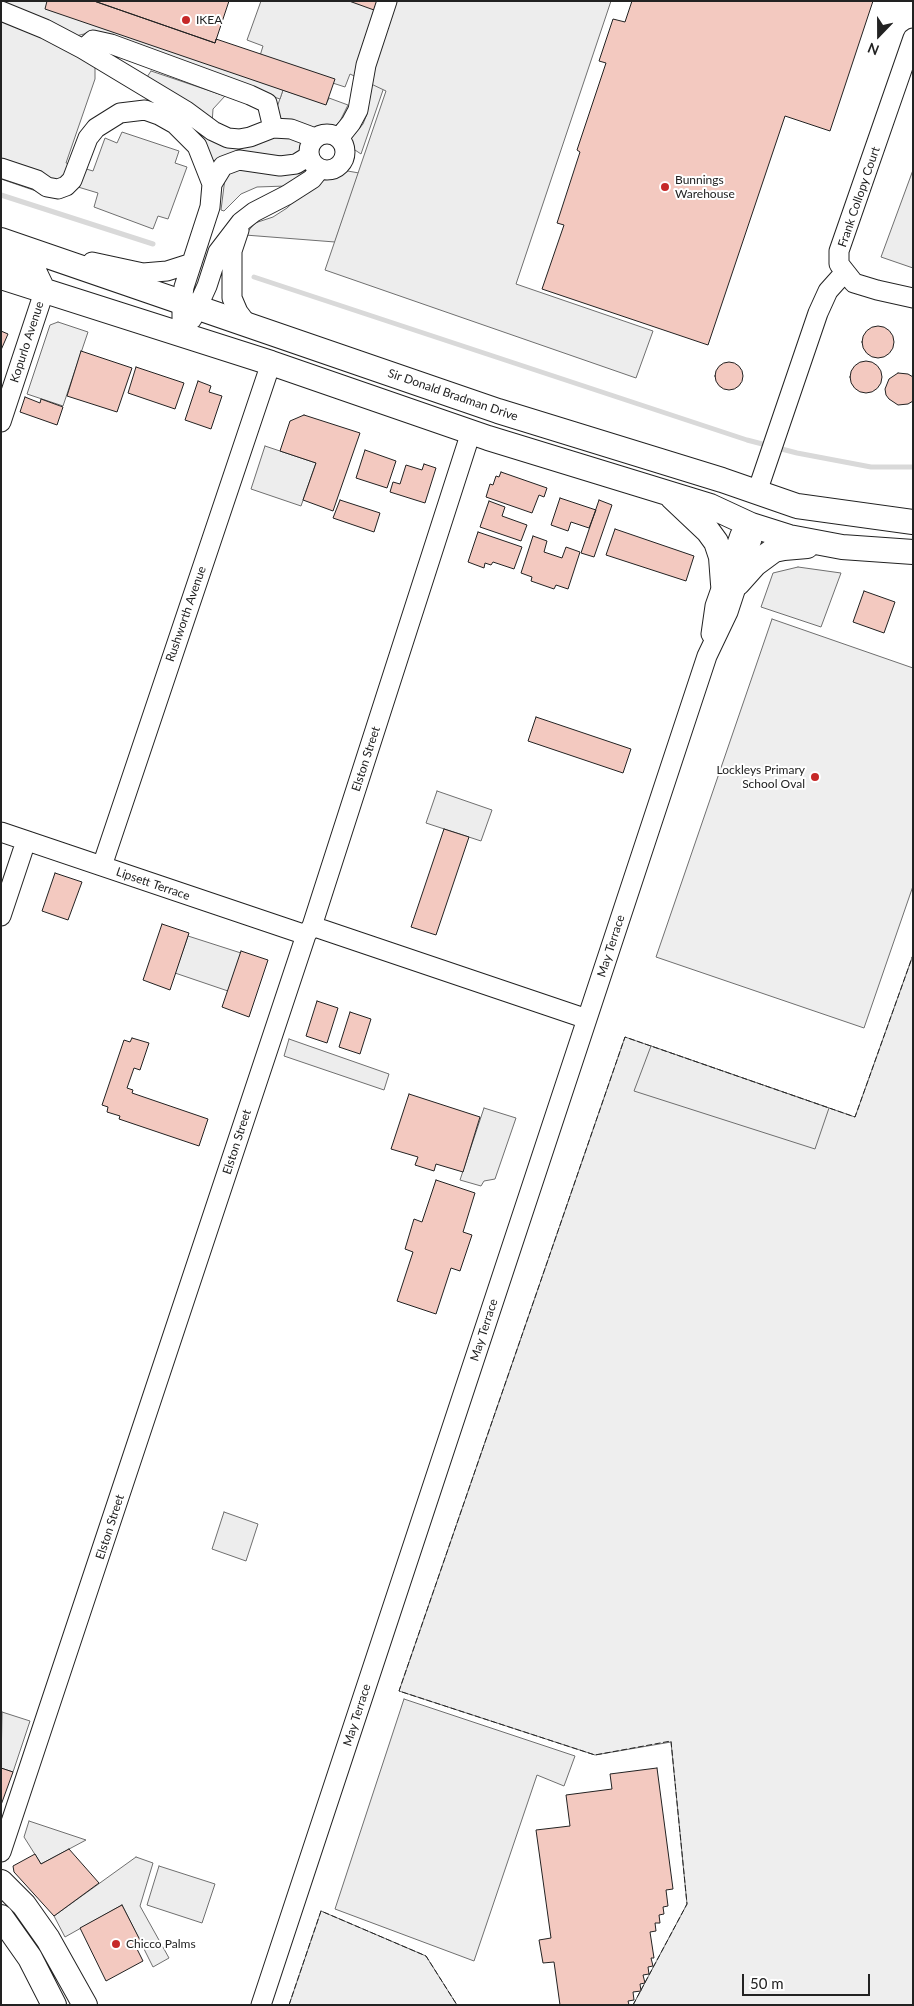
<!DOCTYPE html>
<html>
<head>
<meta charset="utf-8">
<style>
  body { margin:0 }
  #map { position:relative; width:914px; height:2006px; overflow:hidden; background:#fff; font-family:Lato,sans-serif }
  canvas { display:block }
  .frame { position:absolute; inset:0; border:2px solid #222; pointer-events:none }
  .north { position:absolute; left:854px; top:10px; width:50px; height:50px; -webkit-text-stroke:4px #fff; paint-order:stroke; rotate:202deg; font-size:14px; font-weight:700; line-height:20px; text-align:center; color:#222 }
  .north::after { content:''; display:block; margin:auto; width:18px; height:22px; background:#222; clip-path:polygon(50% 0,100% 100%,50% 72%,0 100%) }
  .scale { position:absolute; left:742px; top:1974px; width:128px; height:22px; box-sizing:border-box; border:2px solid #222; border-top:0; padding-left:6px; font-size:15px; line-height:18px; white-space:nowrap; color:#222; -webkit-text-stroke:4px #fff; paint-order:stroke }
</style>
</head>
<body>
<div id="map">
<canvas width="914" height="2006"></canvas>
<div class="frame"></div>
<div class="north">N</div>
<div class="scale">50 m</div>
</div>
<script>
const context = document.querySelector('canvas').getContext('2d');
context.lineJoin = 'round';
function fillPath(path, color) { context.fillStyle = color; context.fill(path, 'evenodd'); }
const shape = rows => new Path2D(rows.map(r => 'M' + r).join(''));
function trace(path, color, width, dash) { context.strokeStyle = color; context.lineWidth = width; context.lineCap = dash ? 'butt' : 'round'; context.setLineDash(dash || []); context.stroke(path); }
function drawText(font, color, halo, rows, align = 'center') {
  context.font = font + ' Lato,sans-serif'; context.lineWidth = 4; context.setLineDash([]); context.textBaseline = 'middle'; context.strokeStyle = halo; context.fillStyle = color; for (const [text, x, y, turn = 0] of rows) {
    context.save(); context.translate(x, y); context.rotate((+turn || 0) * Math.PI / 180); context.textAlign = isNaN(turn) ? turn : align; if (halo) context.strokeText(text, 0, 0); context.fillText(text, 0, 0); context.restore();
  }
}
const green = shape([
  [393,61,361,154,352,148,349,141,363,124,367,114,372,78,393,61],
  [151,71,225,96,213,109,212,124,147,77,151,71],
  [283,90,326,104,329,98,348,105,340,121,331,130,317,132,280,124,275,113,283,90],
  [205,132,272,133,307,142,297,157,213,168,205,143,200,136,205,132],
  [307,164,313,169,286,186,257,187,241,194,224,211,221,210,225,178,230,171,239,168,307,164],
  [342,170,359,173,335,242,245,235,255,223,273,217,287,208,320,177,329,172,342,170],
  [58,322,88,332,63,406,27,394,50,325,58,322],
  [772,619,913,668,913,886,864,1028,656,957,772,619],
  [913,955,913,2005,633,2005,687,1904,671,1742,595,1755,399,1691,625,1037,855,1117,913,955],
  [321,1911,426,1956,457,2005,289,2005,321,1911]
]);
fillPath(green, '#eee');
trace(green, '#6f6f6f', 1);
const parking = shape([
  [1,1,59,1,283,90,280,99,88,33,76,36,1,9,1,1],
  [261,1,611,1,516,284,653,331,636,378,325,270,386,91,350,74,345,87,259,59,263,46,247,40,261,1],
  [1,11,95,54,95,79,66,163,93,171,105,138,117,143,122,132,179,151,175,163,187,167,168,219,158,216,153,229,94,207,98,193,78,187,42,193,1,179,1,11],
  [913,170,913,268,881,257,913,170],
  [265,446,316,463,301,506,251,489,265,446],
  [798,567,841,573,821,627,761,607,773,573,798,567],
  [437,791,492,810,481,841,426,823,437,791],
  [188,936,241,953,228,991,175,973,188,936],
  [289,1039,389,1074,384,1090,284,1056,289,1039],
  [651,1046,829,1108,815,1149,634,1091,651,1046],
  [484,1108,516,1118,495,1179,484,1181,481,1186,460,1180,484,1108],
  [224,1512,258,1524,246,1561,212,1549,224,1512],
  [404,1699,575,1756,564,1786,537,1775,474,1961,335,1909,404,1699],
  [2,1712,30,1721,13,1772,1,1768,2,1712],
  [29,1821,86,1840,41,1864,24,1837,29,1821],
  [136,1857,153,1863,140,1906,169,1958,153,1967,122,1905,65,1937,54,1916,136,1857],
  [159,1866,215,1884,202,1923,147,1905,159,1866]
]);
fillPath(parking, '#ededed');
trace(parking, '#6f6f6f', 1);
trace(shape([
  [1,195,153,244],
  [254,277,747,440,797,453,871,467,913,467]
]), '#d9d9d9', 5);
const building = shape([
  [47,1,94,1,215,43,216,39,335,79,326,105,45,9,47,1],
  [94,1,229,1,215,43,94,1],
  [349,1,377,1,374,10,349,1],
  [632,1,873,1,830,131,785,116,708,345,542,289,564,225,557,223,580,152,577,150,606,63,599,61,613,19,625,22,632,1],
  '862 342a16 16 0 1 1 32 0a16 16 0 1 1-32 0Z',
  [1,331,8,334,1,350,1,331],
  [81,351,132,368,117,412,67,396,81,351],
  '850 377a16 16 0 1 1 32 0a16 16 0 1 1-32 0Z',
  '715 376a14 14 0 1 1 28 0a14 14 0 1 1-28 0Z',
  [136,367,184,383,175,409,128,393,136,367],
  [898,373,908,374,913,377,913,401,908,404,898,405,889,399,886,395,885,389,889,379,898,373],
  [198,381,211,386,209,392,222,396,211,429,185,420,198,381],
  [25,397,40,403,41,399,63,407,57,425,20,412,25,397],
  [304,415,360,433,333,511,303,500,316,463,280,451,290,421,304,415],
  [365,450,396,461,387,488,356,478,365,450],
  [424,464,436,468,425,503,390,492,393,482,400,484,406,465,422,470,424,464],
  [501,472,547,488,544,497,539,495,532,513,486,497,490,484,493,485,496,476,499,477,501,472],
  [560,498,596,510,589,528,571,522,568,531,551,525,560,498],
  [340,500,380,513,374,532,333,518,340,500],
  [599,500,612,505,594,557,581,553,599,500],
  [489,501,505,507,502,516,527,525,521,541,480,527,489,501],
  [615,529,694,556,686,581,606,555,615,529],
  [478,532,522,547,514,569,493,562,491,565,485,563,484,568,468,562,478,532],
  [533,536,547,541,544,552,562,558,566,547,580,552,568,589,556,585,554,589,531,581,532,577,521,573,533,536],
  [864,591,895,602,884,633,853,622,864,591],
  [536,717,631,749,623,773,528,741,536,717],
  [444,829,469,837,436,935,411,927,444,829],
  [55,873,82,882,68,920,42,911,55,873],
  [162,924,189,933,170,990,143,980,162,924],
  [241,951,268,960,249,1017,222,1007,241,951],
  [317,1001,338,1008,327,1043,306,1036,317,1001],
  [350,1012,371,1019,360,1054,339,1047,350,1012],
  [132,1038,149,1043,140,1070,134,1068,127,1088,133,1090,132,1093,208,1119,199,1146,119,1119,120,1116,107,1112,108,1107,102,1105,124,1040,130,1042,132,1038],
  [409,1094,480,1117,463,1172,436,1164,434,1171,415,1165,418,1157,391,1149,409,1094],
  [436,1180,475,1193,463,1232,472,1235,460,1271,451,1268,436,1314,397,1301,413,1252,405,1249,414,1219,422,1222,436,1180],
  [1,1768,13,1772,1,1805,1,1768],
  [657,1768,673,1889,666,1890,668,1906,663,1907,664,1914,659,1915,660,1923,655,1923,656,1931,650,1932,654,1958,651,1958,653,1966,648,1967,649,1974,643,1975,645,1983,640,1984,641,1991,633,1992,634,2000,628,2001,629,2005,560,2005,554,1962,543,1963,539,1940,551,1938,536,1830,570,1826,566,1795,612,1789,610,1774,657,1768],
  [69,1849,99,1883,54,1916,14,1872,13,1866,35,1854,41,1864,69,1849],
  [122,1905,141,1942,135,1945,143,1961,106,1981,80,1928,122,1905]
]);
fillPath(building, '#f3c9c0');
trace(building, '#222', 1);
const minor = shape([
  [1,11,45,29,83,49,186,111,213,131,228,138,239,139,250,137,273,128,291,129,315,138],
  [913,38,839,251,839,264,854,283,877,290,913,298],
  [83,49,93,40,111,44,250,95,267,103,273,128],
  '309 152a18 18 0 1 1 36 0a18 18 0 1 1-36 0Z',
  [339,138,351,123,358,110,366,65,387,1],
  [1,168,37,180,47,187,58,189,66,186,72,180,88,138,96,128,120,113,145,110,159,115,175,124,197,146,212,184],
  [239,230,232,251,232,298,238,312,247,324],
  [92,262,143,273,167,271,192,263],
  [192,319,207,286,218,252,241,222,254,212,287,195,312,179,320,169],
  [182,335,182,302,184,287,210,207,212,184,223,166,239,160,280,166,296,164,309,156],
  [1,422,44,292],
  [757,492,818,313,828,291,845,272],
  [711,634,715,606,740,535,751,525],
  [1,832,306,935],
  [102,866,271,363],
  [1,916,26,841],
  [312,926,587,1019],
  [1,1852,306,935,312,926,471,432],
  [261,2005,707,656,728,612,752,539,751,525]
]);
const major = shape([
  [1,240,498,411,722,480,797,506,913,522],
  [1,256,33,269,44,292],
  [1,277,271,363,488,438,710,506,751,525,789,537,842,547,913,552],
  [672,497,708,531,716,542,721,557,723,584],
  [738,583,755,564,774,550,784,548,807,546],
  [1,1882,24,1905,48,1939,85,2005],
  [1,1917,30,1958,54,2005]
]);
trace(minor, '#222', 21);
trace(major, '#222', 26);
trace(minor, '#fff', 19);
trace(major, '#fff', 24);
trace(shape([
  [289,2005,321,1911,426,1956,457,2005],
  [633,2005,687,1904,671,1741,595,1755,399,1691,625,1037,855,1117,913,955]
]), '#222', 1, [6, 2.5]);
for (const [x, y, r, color] of [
  [186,20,5,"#c62828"],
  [665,187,5,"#c62828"],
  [815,777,5,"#c62828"],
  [116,1944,5,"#c62828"]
]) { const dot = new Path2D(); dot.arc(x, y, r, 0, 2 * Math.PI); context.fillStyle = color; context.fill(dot); trace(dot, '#fff', 2); }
drawText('12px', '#222', '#fff', [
  ["IKEA",196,20],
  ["Bunnings",675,180],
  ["Warehouse",675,194],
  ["Lockleys Primary",805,770,"right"],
  ["School Oval",805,784,"right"],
  ["Chicco Palms",126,1944]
], 'left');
drawText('12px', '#222', '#fff', [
  ["Frank Collopy Court",859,197,-71],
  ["Kopurlo Avenue",27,342,-72],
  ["Sir Donald Bradman Drive",453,395,19],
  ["Rushworth Avenue",186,614,-71],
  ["Elston Street",366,759,-72],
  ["Lipsett Terrace",153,884,19],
  ["May Terrace",611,946,-72],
  ["Elston Street",237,1142,-72],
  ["May Terrace",484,1330,-72],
  ["Elston Street",110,1527,-72],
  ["May Terrace",357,1715,-72]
]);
</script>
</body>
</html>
